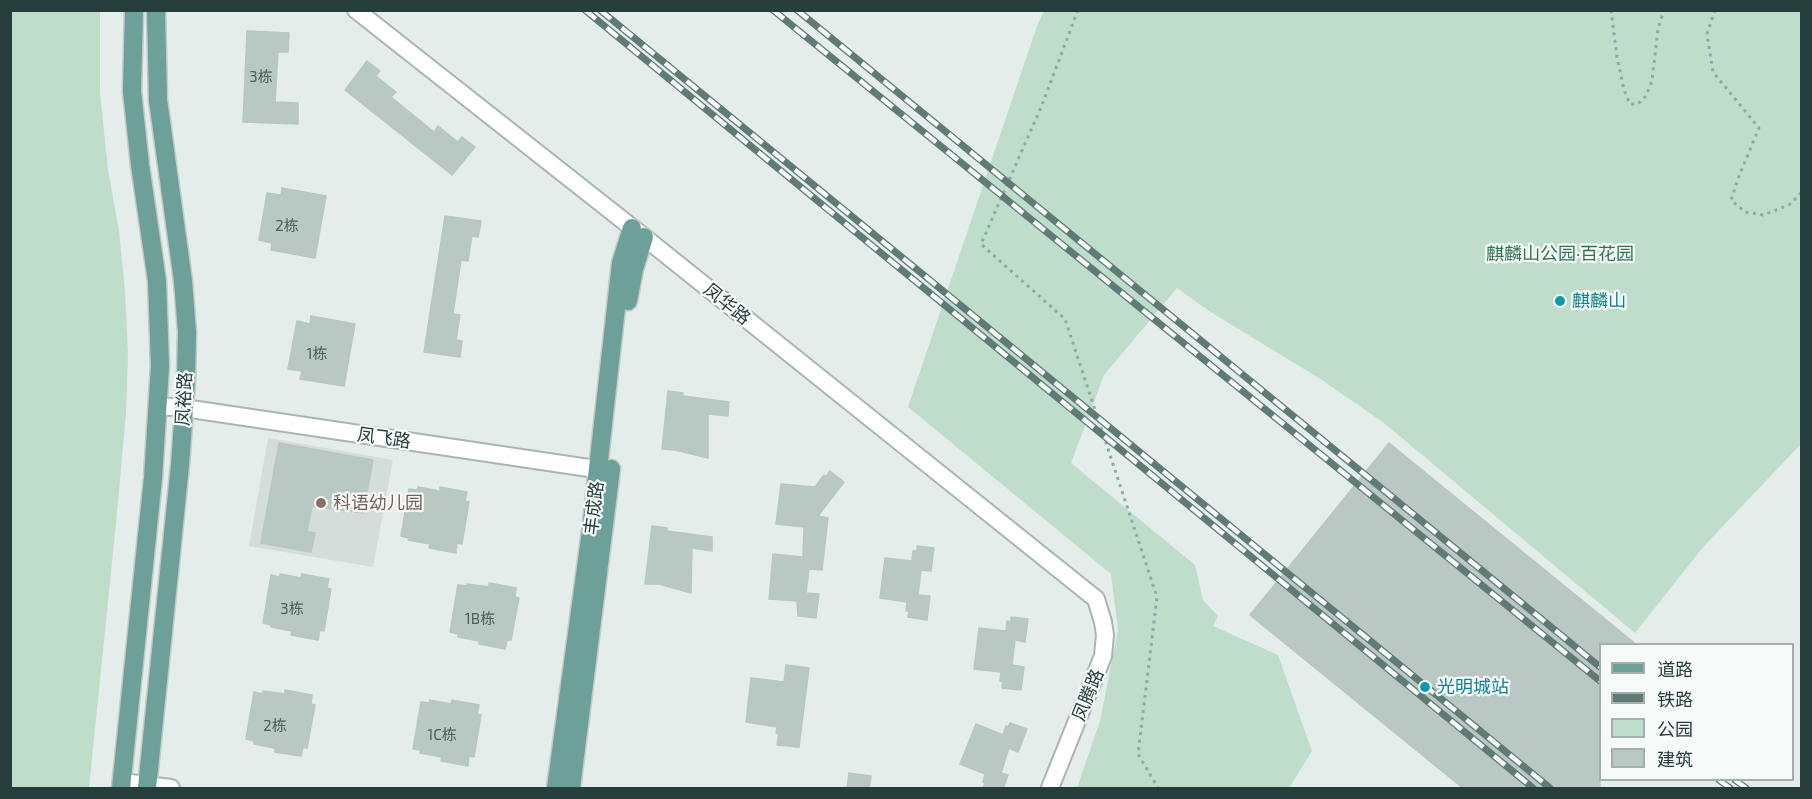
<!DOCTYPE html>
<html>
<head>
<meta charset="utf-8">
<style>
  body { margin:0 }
  #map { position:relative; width:1812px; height:799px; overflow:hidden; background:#e5edeb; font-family:"Exo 2","Noto Sans SC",sans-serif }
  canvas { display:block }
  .frame { position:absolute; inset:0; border:12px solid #253e3b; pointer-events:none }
  .legend { position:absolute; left:1599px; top:643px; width:195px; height:138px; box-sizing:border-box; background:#f6faf8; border:2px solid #a2afac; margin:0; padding:8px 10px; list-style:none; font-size:18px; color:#253e3b }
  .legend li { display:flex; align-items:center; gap:12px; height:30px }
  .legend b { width:30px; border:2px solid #a2afac }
</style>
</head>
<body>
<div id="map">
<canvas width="1812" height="799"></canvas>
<div class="frame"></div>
<ul class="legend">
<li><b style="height:8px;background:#6ca099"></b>道路</li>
<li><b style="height:8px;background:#607a76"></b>铁路</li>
<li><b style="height:16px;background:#bfddcb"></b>公园</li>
<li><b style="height:16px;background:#bac8c4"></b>建筑</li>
</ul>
</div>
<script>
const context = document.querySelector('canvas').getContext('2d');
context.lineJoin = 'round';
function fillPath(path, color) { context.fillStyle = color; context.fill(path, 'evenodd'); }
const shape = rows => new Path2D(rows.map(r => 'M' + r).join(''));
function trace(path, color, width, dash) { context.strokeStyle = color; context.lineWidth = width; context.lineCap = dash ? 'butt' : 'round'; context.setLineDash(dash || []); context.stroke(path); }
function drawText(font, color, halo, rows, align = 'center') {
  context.font = font + ' "Exo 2","Noto Sans SC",sans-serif'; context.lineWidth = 4.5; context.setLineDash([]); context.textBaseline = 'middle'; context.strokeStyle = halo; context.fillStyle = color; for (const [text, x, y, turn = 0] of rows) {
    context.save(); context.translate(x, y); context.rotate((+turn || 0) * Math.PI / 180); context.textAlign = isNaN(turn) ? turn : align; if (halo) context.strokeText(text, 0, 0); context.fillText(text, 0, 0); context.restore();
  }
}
fillPath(shape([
  [268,438,393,460,373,567,249,546]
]), '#d3ddda');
fillPath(shape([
  [10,11,100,11,100,93,108,170,119,230,125,291,128,353,126,414,116,523,89,788,11,788],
  [1044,11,1801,11,1801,444,1704,546,1635,633,1384,423,1322,380,1209,311,1177,288,1104,375,1071,463,1195,565,1203,600,1218,616,1213,626,1278,655,1312,751,1289,788,1077,788,1100,721,1118,630,1111,574,908,407,1037,26]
]), '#bfddcb');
const building = shape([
  [247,31,289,33,288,52,278,52,275,102,298,103,298,124,243,122,247,31],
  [367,61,380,71,376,76,396,92,391,97,434,132,438,126,458,142,462,137,475,147,452,175,345,90,367,61],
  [282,188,326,196,315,258,271,250,272,243,259,240,267,193,281,195,282,188],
  [445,216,481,221,478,237,472,236,468,261,461,260,453,314,460,315,456,340,462,341,460,357,424,352,445,216],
  [311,316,355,324,344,386,300,379,302,371,288,369,297,321,310,324,311,316],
  [668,391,683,393,683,396,729,402,728,416,708,414,708,458,675,450,662,449,668,391],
  [279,443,373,460,363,513,312,506,307,532,315,533,311,552,261,543,279,443],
  [1389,443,1637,645,1600,645,1600,789,1464,789,1250,615,1389,443],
  [830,471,844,482,818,516,828,518,822,570,809,569,806,593,819,594,816,618,798,616,797,601,769,599,773,554,803,557,804,527,776,524,781,484,815,487,824,475,826,477,830,471],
  [418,487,440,491,440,487,467,492,465,501,469,502,462,544,457,543,456,553,429,548,430,544,408,540,409,538,401,536,409,489,417,490,418,487],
  [652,526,667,528,667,531,712,537,712,551,692,548,691,593,659,584,645,584,652,526],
  [917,546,934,548,931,571,921,570,918,595,930,596,927,620,908,617,909,611,906,611,907,602,880,598,885,558,912,561,913,551,917,551,917,546],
  [280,574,301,578,302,574,329,579,327,588,331,589,324,631,320,630,318,640,291,635,292,631,271,627,271,625,263,623,271,575,280,577,280,574],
  [489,583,516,588,515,597,519,598,511,640,507,640,505,649,479,644,479,641,458,637,458,634,450,632,458,585,467,586,467,584,489,587,489,583],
  [1011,617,1028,619,1025,642,1015,640,1012,665,1024,667,1021,690,1002,688,1003,682,1000,681,1001,672,974,669,979,628,1006,631,1007,621,1011,622,1011,617],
  [786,665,809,668,799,747,777,745,779,734,776,733,777,727,746,722,751,678,784,682,786,665],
  [285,690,312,695,311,704,315,705,307,748,303,747,301,756,275,752,275,748,254,744,254,741,246,739,254,692,263,694,263,691,285,694,285,690],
  [430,700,451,704,452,700,479,705,477,714,481,715,474,757,469,756,468,766,441,761,442,757,420,753,421,750,413,749,421,702,429,703,430,700],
  [1010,723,1027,729,1018,752,1009,748,1001,773,1008,775,1003,789,983,789,985,783,983,782,985,774,960,764,976,724,1003,735,1006,726,1008,727,1010,723],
  [849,773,871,776,869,789,847,789,849,773]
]);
fillPath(building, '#bac8c4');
trace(building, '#b8c7c2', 1.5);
const minor = shape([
  [356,10,644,237,1096,599,1103,622,1105,635,1103,656,1050,788],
  [158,406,184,408,609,471],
  [122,782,171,788]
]);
const major = shape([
  [628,301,634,269,644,237],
  [121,788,153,478,160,366,157,281,140,165,132,91,134,10],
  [147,788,180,465,186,381,187,332,183,281,158,100,156,10],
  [556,788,591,531,621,263,632,228],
  [571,788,611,469]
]);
trace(minor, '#a8b5b3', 20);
trace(major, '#c2c9c8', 21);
trace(shape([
  [1078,10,1042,105,981,244,1065,319,1157,597,1138,754,1158,788],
  [1547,10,1555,10],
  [1611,10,1617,57,1624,90,1630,104,1638,104,1646,96,1652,81,1658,29,1664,10],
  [1715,10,1707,34,1713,72,1759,128,1739,176,1731,200,1745,212,1763,215,1789,205,1802,192]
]), '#87afa7', 3, [3, 4.5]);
trace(minor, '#fff', 16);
trace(major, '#6ca099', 18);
const rail = shape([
  [585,10,1533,788],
  [600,10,1550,788],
  [773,10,1600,681],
  [797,10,1600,667],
  [1719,780,1730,788],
  [1735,780,1746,788]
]);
trace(rail, '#607a76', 7);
trace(rail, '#f6faf8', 4.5, [14]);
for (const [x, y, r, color] of [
  [1560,301,6,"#0f9aa8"],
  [321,503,6,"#8d6e63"],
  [1425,687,6,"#0f9aa8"]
]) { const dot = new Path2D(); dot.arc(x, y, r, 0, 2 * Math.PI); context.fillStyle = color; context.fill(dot); trace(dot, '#f6faf8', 2); }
drawText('15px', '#4a605d', null, [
  ["3栋",261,77],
  ["2栋",287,226],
  ["1栋",317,354],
  ["3栋",292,609],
  ["1B栋",480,619],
  ["2栋",275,726],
  ["1C栋",442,735]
]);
drawText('18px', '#317353', '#f6faf8', [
  ["麒麟山公园·百花园",1560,254]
]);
drawText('18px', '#0d838f', '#f6faf8', [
  ["麒麟山",1572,301],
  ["光明城站",1437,687]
], 'left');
drawText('18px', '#253e3b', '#f6faf8', [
  ["凤华路",727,304,39],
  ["凤裕路",184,399,-87],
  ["凤飞路",384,438,8],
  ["丰成路",594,508,-83],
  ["凤腾路",1088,695,-68]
]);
drawText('18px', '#785e54', '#f6faf8', [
  ["科语幼儿园",333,503]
], 'left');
</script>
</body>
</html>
